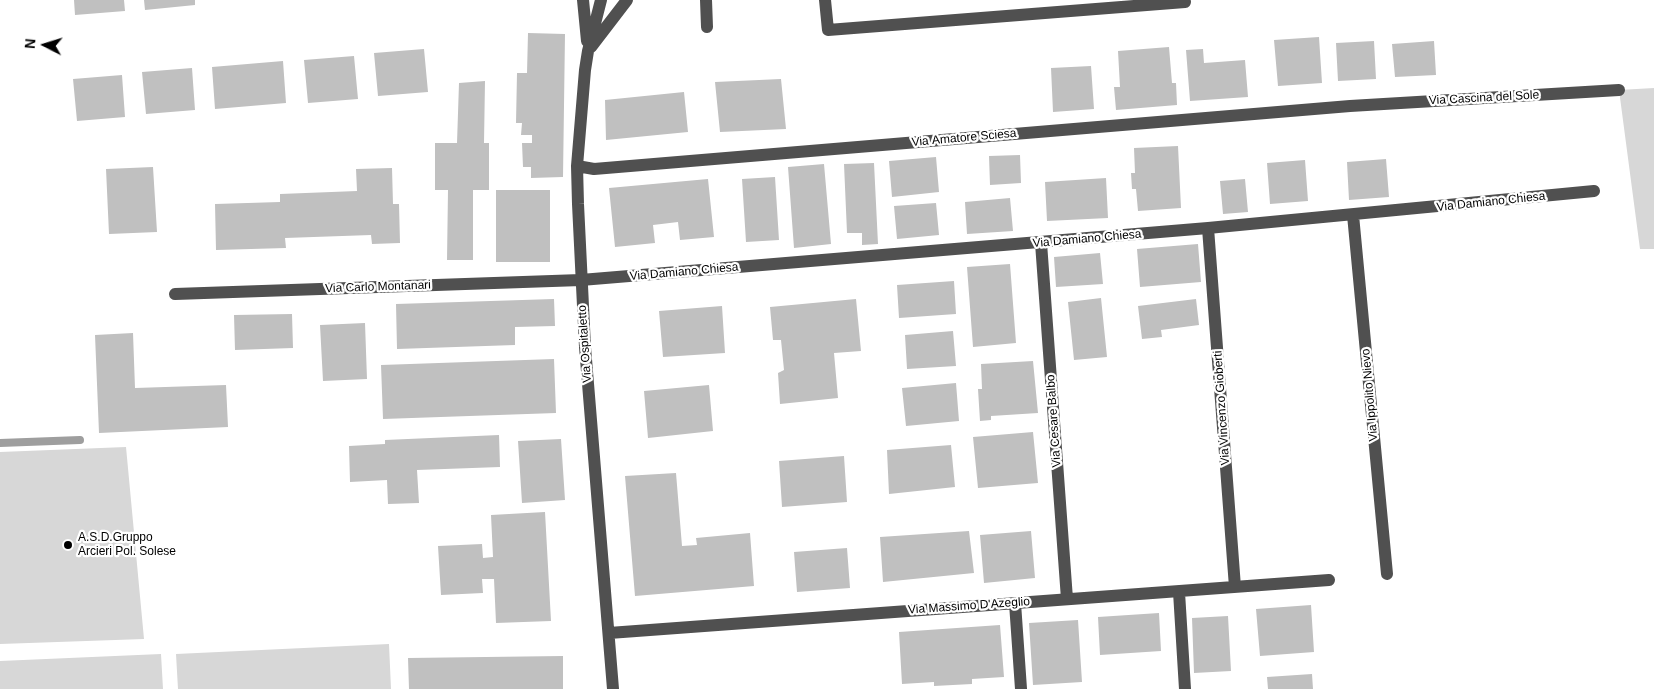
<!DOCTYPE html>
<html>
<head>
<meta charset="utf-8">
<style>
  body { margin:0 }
  #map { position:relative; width:1654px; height:689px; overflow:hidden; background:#fff; font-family:Helvetica,sans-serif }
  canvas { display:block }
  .north { position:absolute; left:20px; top:20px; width:50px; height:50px; -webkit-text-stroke:4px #fff; paint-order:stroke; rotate:275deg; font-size:14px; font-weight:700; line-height:20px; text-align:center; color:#000 }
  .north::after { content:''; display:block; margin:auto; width:18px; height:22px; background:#000; clip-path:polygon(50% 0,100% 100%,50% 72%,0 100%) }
</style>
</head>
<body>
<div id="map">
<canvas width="1654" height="689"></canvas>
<div class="north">N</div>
</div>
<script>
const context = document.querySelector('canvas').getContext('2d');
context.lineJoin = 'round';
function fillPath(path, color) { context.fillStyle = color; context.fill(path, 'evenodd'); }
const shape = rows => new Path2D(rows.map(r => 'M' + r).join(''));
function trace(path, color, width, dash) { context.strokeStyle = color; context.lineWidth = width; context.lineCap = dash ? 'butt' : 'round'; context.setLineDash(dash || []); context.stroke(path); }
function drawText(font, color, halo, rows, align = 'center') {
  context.font = font + ' Helvetica,sans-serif'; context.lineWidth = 4.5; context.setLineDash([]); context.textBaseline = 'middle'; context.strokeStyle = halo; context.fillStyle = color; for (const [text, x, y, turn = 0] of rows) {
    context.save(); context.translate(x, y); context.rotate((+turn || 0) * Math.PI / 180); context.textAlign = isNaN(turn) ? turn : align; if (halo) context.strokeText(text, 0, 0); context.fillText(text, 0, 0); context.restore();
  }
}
fillPath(shape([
  [1654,88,1654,249,1640,249,1619,90],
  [126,447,144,639,0,644,0,452],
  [389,644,391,689,178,689,176,654],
  [161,654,163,689,0,689,0,661]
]), '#d7d7d7');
trace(shape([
  [0,443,80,440]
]), '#9e9e9e', 8);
fillPath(shape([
  [74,0,124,0,125,11,75,15],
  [144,0,195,0,195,5,145,10],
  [528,33,565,34,563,177,531,178,531,167,523,167,522,143,532,143,532,135,521,135,522,123,516,123,517,73,527,73],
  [1319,37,1322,83,1278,86,1274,40],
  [1374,41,1376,79,1338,81,1336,43],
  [1434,41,1436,75,1395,77,1392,44],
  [1169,47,1172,83,1176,83,1177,105,1116,110,1114,87,1120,87,1118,51],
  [424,49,428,92,378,96,374,53],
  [1203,49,1204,63,1245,60,1248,97,1190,101,1186,50],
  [354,56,358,99,308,103,304,60],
  [283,61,286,103,215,109,212,67],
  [1091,66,1094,109,1053,112,1051,68],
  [192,68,195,110,146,114,142,72],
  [122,75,125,117,77,121,73,79],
  [781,79,786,129,720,132,715,82],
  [485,81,484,143,489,143,489,190,473,190,473,260,447,260,448,190,435,190,435,143,457,143,459,83],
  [684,92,688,132,606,140,605,100],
  [1178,146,1181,208,1138,211,1136,189,1132,189,1131,173,1135,173,1134,148],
  [1020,155,1021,183,990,185,989,156],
  [936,157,939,192,892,197,889,161],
  [1386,159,1389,197,1349,200,1347,162],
  [1305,160,1308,201,1270,204,1267,163],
  [874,163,878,244,862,245,862,233,847,233,844,164],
  [824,164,831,244,794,248,788,167],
  [153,167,157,232,109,234,106,169],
  [392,168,393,204,399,204,400,243,372,244,371,235,285,238,286,248,216,250,215,204,280,202,280,194,357,191,356,169],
  [775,177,779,240,746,242,742,179],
  [1106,178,1108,218,1047,221,1045,182],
  [708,179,714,237,680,240,678,222,653,225,655,243,615,247,609,188],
  [1245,179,1248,212,1223,214,1220,181],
  [496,190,550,190,550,262,496,262],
  [1010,198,1013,231,967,234,965,202],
  [936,203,939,235,897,239,894,206],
  [1198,244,1201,282,1140,287,1137,249],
  [1100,253,1103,284,1056,287,1054,257],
  [1010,264,1016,343,973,347,967,267],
  [954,281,956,314,899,318,897,285],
  [1101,298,1107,357,1074,360,1068,302],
  [554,299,555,326,515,327,515,345,397,349,396,304],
  [856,299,861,351,834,353,838,398,780,404,778,373,784,370,781,340,773,340,770,307],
  [1196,299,1199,325,1161,330,1162,337,1142,339,1138,306],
  [722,306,725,353,663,357,659,311],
  [292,314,293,348,235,350,234,315],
  [365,323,367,379,323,381,320,325],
  [953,331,956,366,907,369,905,335],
  [133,333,135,388,226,385,228,427,99,433,95,335],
  [554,359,556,413,383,419,381,365],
  [1033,361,1038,413,991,416,991,420,980,421,978,389,982,389,981,364],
  [956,383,959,421,906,426,902,388],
  [709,385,713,431,648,438,644,391],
  [1033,432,1038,483,978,488,973,437],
  [499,435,500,467,417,470,419,503,388,504,387,480,350,482,349,446,385,444,385,440],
  [561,439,565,500,522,503,518,441],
  [951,445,955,487,889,494,887,450],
  [844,456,847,502,782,507,779,461],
  [676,473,682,546,697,545,696,538,750,533,754,586,635,596,625,476],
  [545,512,551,621,496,623,494,579,482,579,483,593,441,595,438,546,482,544,483,558,493,557,491,515],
  [969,531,974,573,883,582,880,537],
  [1031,531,1035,578,984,583,980,535],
  [847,548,850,588,797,592,794,552],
  [1311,605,1314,652,1260,656,1256,609],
  [1159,613,1161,651,1100,655,1098,617],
  [1228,616,1231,671,1194,673,1192,618],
  [1078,620,1082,682,1033,685,1029,623],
  [1000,625,1004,677,972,679,972,684,934,686,934,682,902,684,899,632],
  [563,656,563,689,409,689,408,658],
  [1312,674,1313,689,1268,689,1267,677]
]), '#c0c0c0');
trace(shape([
  [583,0,587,41],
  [601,0,588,51,585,70,577,166,578,204,585,347,613,689],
  [706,0,707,27],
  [825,0,828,30,1185,2],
  [591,47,627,0],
  [577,166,594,169,1350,106,1619,90],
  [1353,215,1387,574],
  [1208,228,1235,587],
  [1041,243,1067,599],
  [175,294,581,280,1208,228,1594,191],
  [1179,592,1185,689],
  [1015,603,1021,689],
  [609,633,1329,580]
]), '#505050', 12);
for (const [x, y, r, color] of [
  [68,545,5,"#000"]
]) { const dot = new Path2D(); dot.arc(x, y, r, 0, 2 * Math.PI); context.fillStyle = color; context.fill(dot); trace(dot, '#fff', 2); }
drawText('12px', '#000', '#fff', [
  ["Via Cascina del Sole",1484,98,-3],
  ["Via Amatore Sciesa",964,138,-5],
  ["Via Damiano Chiesa",1491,202,-6],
  ["Via Damiano Chiesa",1087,239,-5],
  ["Via Damiano Chiesa",684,272,-5],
  ["Via Carlo Montanari",378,287,-2],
  ["Via Ospitaletto",585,344,-94],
  ["Via Ippolito Nievo",1370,395,-95],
  ["Via Vincenzo Gioberti",1222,408,-94],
  ["Via Cesare Balbo",1054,421,-94],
  ["Via Massimo D'Azeglio",969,606,-4]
]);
drawText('12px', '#000', '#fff', [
  ["A.S.D.Gruppo",78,538],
  ["Arcieri Pol. Solese",78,552]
], 'left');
</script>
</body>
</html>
